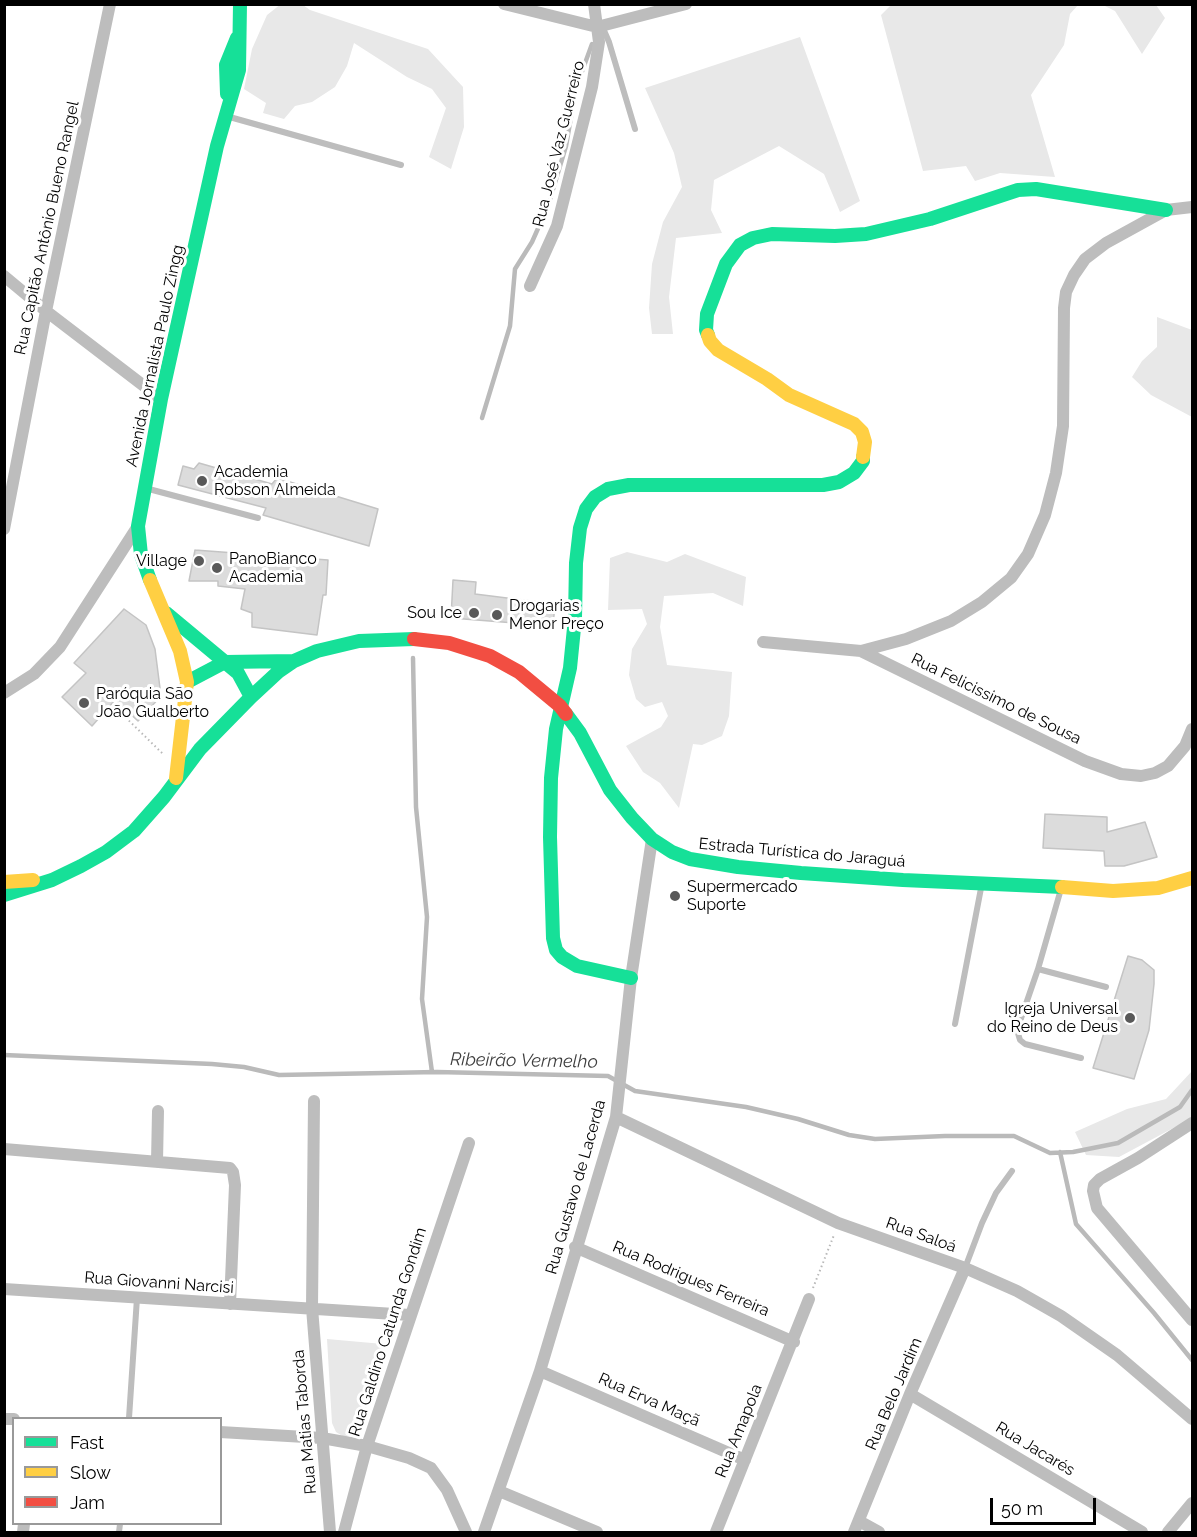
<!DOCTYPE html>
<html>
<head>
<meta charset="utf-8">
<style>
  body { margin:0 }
  #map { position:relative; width:1197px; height:1537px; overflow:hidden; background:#fff; font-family:Raleway,sans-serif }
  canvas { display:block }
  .frame { position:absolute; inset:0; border:6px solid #000; pointer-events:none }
  .legend { position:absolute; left:12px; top:1417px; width:210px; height:108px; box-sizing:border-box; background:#fff; border:2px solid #999; margin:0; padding:8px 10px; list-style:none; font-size:18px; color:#000 }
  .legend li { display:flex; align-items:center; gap:12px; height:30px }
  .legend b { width:30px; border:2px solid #999 }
  .scale { position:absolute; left:990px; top:1498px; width:106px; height:27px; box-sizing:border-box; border:3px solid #000; border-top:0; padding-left:8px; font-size:18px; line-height:21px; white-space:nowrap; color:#000; -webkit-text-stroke:4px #fff; paint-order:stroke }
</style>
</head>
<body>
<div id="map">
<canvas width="1197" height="1537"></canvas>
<div class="frame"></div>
<ul class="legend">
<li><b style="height:8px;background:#16e098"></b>Fast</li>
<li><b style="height:8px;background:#ffcf43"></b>Slow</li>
<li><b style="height:8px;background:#f24e42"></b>Jam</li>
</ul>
<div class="scale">50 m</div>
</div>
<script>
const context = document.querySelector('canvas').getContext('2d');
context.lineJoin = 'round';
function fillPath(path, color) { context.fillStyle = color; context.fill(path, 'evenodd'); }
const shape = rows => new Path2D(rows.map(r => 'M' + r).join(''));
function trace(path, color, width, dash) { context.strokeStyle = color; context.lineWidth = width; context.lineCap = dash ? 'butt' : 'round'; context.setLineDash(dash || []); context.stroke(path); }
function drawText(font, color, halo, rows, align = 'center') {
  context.font = font + ' Raleway,sans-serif'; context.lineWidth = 6; context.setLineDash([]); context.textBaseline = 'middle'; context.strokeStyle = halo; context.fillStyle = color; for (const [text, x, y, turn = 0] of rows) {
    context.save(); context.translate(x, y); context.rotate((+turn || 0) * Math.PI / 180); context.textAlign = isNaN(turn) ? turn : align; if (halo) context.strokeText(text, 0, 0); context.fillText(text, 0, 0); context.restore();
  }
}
fillPath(shape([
  [281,4,303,5,310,10,428,49,463,87,464,127,451,169,429,157,446,108,432,89,407,77,354,43,347,66,335,87,312,102,295,106,284,119,263,113,266,103,244,89,252,49,267,15],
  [892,4,1078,5,1070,14,1064,45,1031,95,1055,177,1000,173,975,181,966,166,923,171,881,15],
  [1103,5,1156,5,1165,18,1142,54,1115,11],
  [800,37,860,201,840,212,824,174,779,146,714,180,711,210,722,233,676,238,669,297,673,334,652,334,649,308,652,264,663,222,682,187,674,153,645,88],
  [1157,317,1192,330,1192,417,1151,395,1132,377,1142,361,1157,347],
  [627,552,667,562,685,554,746,577,743,606,713,593,664,596,660,627,667,665,732,672,729,716,722,736,702,745,693,744,679,808,660,783,643,772,626,746,661,727,668,716,662,702,645,707,636,699,629,675,632,649,647,624,642,609,608,610,610,558],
  [1192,1071,1192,1118,1119,1157,1086,1155,1075,1132,1127,1109,1166,1099],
  [327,1339,383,1344,360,1431,354,1435,344,1437,336,1432,332,1423]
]), '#e8e8e8');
trace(shape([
  [482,418,510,326,515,269,532,242,548,206,566,146,576,88,592,44],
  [413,658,416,807,427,917,422,999,432,1072],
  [4,1055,212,1064,244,1067,279,1075,437,1072,608,1076,635,1091,746,1107,798,1119,849,1135,875,1139,945,1136,1014,1136,1050,1153,1073,1152,1118,1143,1180,1107,1192,1090],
  [1060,1152,1076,1224,1154,1313,1192,1360]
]), '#bababa', 4.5);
const building = shape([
  [199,463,272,484,277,478,378,509,369,546,263,515,266,508,178,485,183,466,194,469,199,463],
  [195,550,328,560,326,595,323,595,317,635,252,627,252,613,241,609,245,589,218,586,218,581,189,581,195,550],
  [453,580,476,582,475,594,555,604,553,626,451,618,453,580],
  [124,609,146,625,155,649,161,696,138,721,115,700,92,726,62,697,86,673,74,663,124,609],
  [1045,814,1107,817,1107,832,1145,822,1157,857,1124,866,1105,866,1104,851,1043,848,1045,814],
  [1128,956,1142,960,1154,970,1154,984,1149,1030,1134,1079,1093,1068,1128,956]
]);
fillPath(building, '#dcdcdc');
trace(building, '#c4c4c4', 1.5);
trace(shape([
  [116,708,163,754],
  [813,1288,834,1235]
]), '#b8b8b8', 2, [1.5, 3]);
trace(shape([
  [602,26,609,42,635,129],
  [226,116,401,165],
  [145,488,258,518],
  [1038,969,1061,889],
  [955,1024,982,883],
  [1081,1058,1025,1044,1020,1040,1017,1030,1038,969,1106,987],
  [965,1268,982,1223,996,1193,1012,1171],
  [129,1418,137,1298],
  [119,1532,120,1524]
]), '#bdbdbd', 6);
trace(shape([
  [504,4,597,27,686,4],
  [4,276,46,311,161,399],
  [530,286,557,226,592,87,599,42,594,4],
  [4,529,46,311,110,4],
  [763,642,861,651,1085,761,1121,774,1141,776,1155,773,1168,766,1185,746,1192,729],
  [861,651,906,639,951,621,982,602,1011,578,1028,554,1045,515,1056,473,1063,426,1064,308,1066,292,1074,275,1085,259,1106,243,1166,210,1192,207],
  [4,693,34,674,60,647,138,526],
  [314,1101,312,1308,330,1532],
  [616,1117,838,1223,965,1268,1017,1291,1061,1316,1117,1355,1192,1419],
  [1192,1123,1138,1158,1100,1179,1094,1185,1093,1191,1097,1208,1192,1320],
  [4,1149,230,1168,233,1172,235,1185,230,1304],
  [157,1162,158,1111],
  [575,1247,794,1342],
  [4,1289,410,1315],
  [540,1371,745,1460],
  [910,1394,1142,1532],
  [4,1419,14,1419],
  [220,1432,322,1438,367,1446,409,1458,431,1468,447,1490,466,1532],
  [499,1491,597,1532],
  [859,1521,879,1532],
  [23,1532,24,1524],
  [344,1532,367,1446,469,1143],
  [484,1532,540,1371,616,1117,631,978,652,839],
  [716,1532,809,1299],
  [854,1532,910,1394,965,1268],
  [1168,1532,1192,1503]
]), '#bdbdbd', 12);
trace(shape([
  [227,94,226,65,237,38],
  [708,335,706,330,707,314,726,264,740,245,753,238,772,234,835,236,866,234,930,219,1018,190,1036,189,1166,210],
  [150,580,141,555,138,526,161,399,182,304,217,146,239,70,240,4],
  [166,613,238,673,251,697],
  [187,682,225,662,294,661],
  [566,714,580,733,610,790,632,818,652,839,672,852,690,859,738,867,801,873,903,880,1062,887],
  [4,895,52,880,81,866,106,852,134,831,164,797,200,749,251,697,278,672,294,661,317,651,359,641,414,639],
  [631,978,577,966,562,957,556,950,553,938,550,837,551,778,556,729,570,668,575,618,576,563,580,528,586,509,595,497,608,489,629,485,823,485,839,482,854,473,863,461,863,457]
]), '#16e098', 14);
trace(shape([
  [708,335,710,341,718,350,767,379,789,395,854,424,862,432,865,442,863,457],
  [150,580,180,651,187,682,176,778],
  [4,882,33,880],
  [1062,887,1113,891,1158,888,1192,878]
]), '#ffcf43', 14);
trace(shape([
  [414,639,449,643,490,656,519,672,560,706,566,714]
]), '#f24e42', 14);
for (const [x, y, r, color] of [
  [202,481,6,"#595959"],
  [199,561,6,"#595959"],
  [217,568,6,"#595959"],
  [474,613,6,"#595959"],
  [497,615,6,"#595959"],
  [84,703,6,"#595959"],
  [675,896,6,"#595959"],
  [1130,1018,6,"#595959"]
]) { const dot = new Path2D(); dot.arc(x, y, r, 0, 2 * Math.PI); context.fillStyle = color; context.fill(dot); trace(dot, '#fff', 2); }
drawText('16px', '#000', '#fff', [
  ["Rua José Vaz Guerreiro",559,144,-76],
  ["Rua Capitão Antônio Bueno Rangel",47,228,-78],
  ["Avenida Jornalista Paulo Zingg",155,356,-78],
  ["Rua Felicissimo de Sousa",996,699,26],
  ["Estrada Turística do Jaraguá",802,853,5],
  ["Rua Gustavo de Lacerda",576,1187,-74],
  ["Rua Saloá",921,1235,20],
  ["Rua Rodrigues Ferreira",691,1279,23],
  ["Rua Giovanni Narcisi",159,1283,4],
  ["Rua Galdino Catunda Gondim",388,1332,-72],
  ["Rua Belo Jardim",894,1394,-67],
  ["Rua Erva Maçã",649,1400,24],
  ["Rua Matias Taborda",305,1422,-95],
  ["Rua Amapola",739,1431,-68],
  ["Rua Jacarés",1035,1449,31]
]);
drawText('16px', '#000', '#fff', [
  ["Academia",214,472],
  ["Robson Almeida",214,490],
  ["PanoBianco",229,559],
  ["Academia",229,577],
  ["Village",187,561,"right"],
  ["Drogarias",509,606],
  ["Menor Preço",509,624],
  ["Sou Ice",462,613,"right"],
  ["Paróquia São",96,694],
  ["João Gualberto",96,712],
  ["Supermercado",687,887],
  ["Suporte",687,905],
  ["Igreja Universal",1118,1009,"right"],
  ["do Reino de Deus",1118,1027,"right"]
], 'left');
drawText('italic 18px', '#3e3e3e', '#fff', [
  ["Ribeirão Vermelho",524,1061,1]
]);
</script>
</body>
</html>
